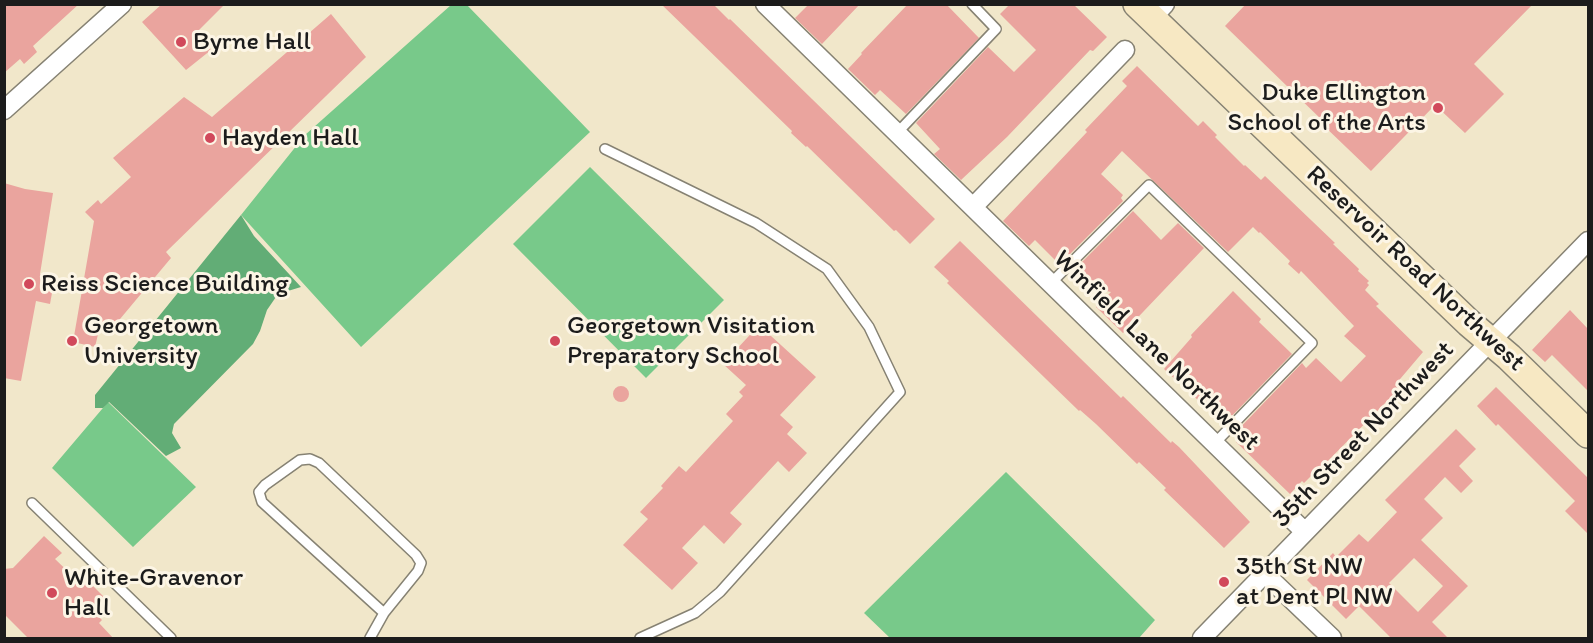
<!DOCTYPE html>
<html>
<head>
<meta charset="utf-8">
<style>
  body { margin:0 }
  #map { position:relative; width:1593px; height:643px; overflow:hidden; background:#f1e7ca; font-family:Itim,sans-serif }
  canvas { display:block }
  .frame { position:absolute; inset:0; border:6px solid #1c1c1c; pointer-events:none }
</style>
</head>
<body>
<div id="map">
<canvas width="1593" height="643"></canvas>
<div class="frame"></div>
</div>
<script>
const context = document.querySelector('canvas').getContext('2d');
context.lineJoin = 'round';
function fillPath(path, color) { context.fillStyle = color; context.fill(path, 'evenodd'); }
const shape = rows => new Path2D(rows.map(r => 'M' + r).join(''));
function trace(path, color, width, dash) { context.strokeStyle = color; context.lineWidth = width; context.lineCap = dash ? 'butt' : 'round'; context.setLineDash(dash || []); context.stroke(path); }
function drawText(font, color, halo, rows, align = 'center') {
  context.font = font + ' Itim,sans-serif'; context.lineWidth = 6; context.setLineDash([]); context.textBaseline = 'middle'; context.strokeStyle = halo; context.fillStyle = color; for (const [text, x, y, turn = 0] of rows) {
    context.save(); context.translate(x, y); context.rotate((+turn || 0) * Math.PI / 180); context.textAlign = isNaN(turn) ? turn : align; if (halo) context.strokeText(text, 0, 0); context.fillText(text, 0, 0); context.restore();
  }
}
fillPath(shape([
  [451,5,467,5,590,132,361,347,241,215,305,135],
  [590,167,724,300,646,378,513,244],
  [108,402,196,487,133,547,52,468],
  [1006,472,1155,620,1139,638,890,638,864,613]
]), '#78c98a');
fillPath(shape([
  [241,215,254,236,301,287,278,294,267,310,260,331,253,344,174,424,172,433,181,448,166,456,109,402,103,408,95,408,95,395]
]), '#62ad76');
fillPath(shape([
  [4,4,79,4,33,46,37,52,24,64,20,59,4,73],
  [162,4,225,4,195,34,211,50,186,70,142,22],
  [661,4,713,4,729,20,730,19,935,219,910,244,896,230,894,231,807,146,806,147,791,133,792,131],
  [809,4,860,4,822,44,795,18],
  [908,4,946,4,979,38,906,114,880,90,875,95,848,69,862,54,861,53],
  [1010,4,1073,4,1107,37,1093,51,1090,50,1007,137,961,180,934,154,940,149,916,123,988,47,1014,72,1036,50,1000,14],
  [1246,4,1533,4,1474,64,1504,94,1465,133,1435,105,1371,171,1322,124,1324,122,1225,26],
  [331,14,366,57,166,252,171,258,110,331,99,330,95,347,73,342,94,221,85,212,98,200,101,204,131,177,113,158,184,97,212,117],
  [1137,66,1198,126,1203,121,1217,135,1215,137,1244,166,1245,165,1261,180,1265,176,1335,243,1333,244,1359,269,1358,271,1369,281,1367,283,1369,285,1365,290,1379,304,1376,306,1423,352,1395,385,1399,389,1312,477,1311,476,1304,483,1302,481,1290,494,1236,442,1239,439,1234,434,1302,363,1306,368,1316,358,1341,382,1366,356,1344,336,1354,326,1304,274,1301,271,1299,274,1288,264,1290,261,1260,232,1259,233,1253,227,1228,252,1122,151,1101,174,1123,195,1121,198,1123,201,1063,261,1061,260,1058,263,1035,240,1029,246,1003,221,1087,132,1085,130,1127,86,1122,81],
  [4,183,25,189,53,193,40,274,55,276,50,304,36,301,21,381,4,378],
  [1133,211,1161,240,1178,223,1204,248,1123,333,1096,307,1111,292,1089,287,1073,271],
  [960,241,1121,398,1123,396,1171,443,1172,441,1179,447,1250,522,1224,548,1164,490,1166,488,1139,462,1137,464,1096,424,1080,410,1079,411,947,283,949,281,934,267],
  [1233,291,1261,319,1259,322,1292,354,1224,424,1164,369,1192,337,1191,335],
  [1570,310,1588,329,1588,391,1552,355,1545,362,1532,350],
  [759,325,816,377,780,415,793,427,787,434,807,453,789,472,778,461,730,513,742,524,724,544,704,525,682,548,698,563,672,590,623,545,648,519,640,512,663,488,661,486,679,466,686,472,733,421,726,414,743,396,739,392,746,385,723,364],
  '613 394a8 8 0 1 1 16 0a8 8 0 1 1-16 0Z',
  [1496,387,1588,478,1588,534,1565,511,1575,501,1498,424,1496,426,1477,406],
  [1456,429,1476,449,1459,466,1473,481,1461,493,1445,477,1424,499,1443,518,1421,540,1468,586,1432,622,1449,639,1392,639,1359,606,1346,619,1307,580,1333,553,1336,557,1359,534,1368,542,1397,512,1385,500],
  [1414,558,1443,586,1418,612,1389,583],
  [44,536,62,553,55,559,83,586,88,581,107,600,95,613,102,620,99,623,114,639,29,639,4,614,4,569,13,568]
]), '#eaa49e');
const lane = shape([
  [897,133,996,29,972,4],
  [605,149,756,223,827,269,869,327,900,392,720,592,695,613,640,638],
  [1050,284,1149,185,1312,343,1214,444],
  [32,503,171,638],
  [370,638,384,613,418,571,421,563,416,555,319,463,310,459,300,460,265,485,259,492,262,502,384,613]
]);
const street = shape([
  [765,4,1305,532],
  [1151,19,1165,4],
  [4,110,122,4],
  [973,207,1125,50],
  [1265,574,1332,638],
  [1202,638,1588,241]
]);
const secondary = shape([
  [1137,4,1397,254,1469,323,1509,357,1588,434]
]);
trace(lane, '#868273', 12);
trace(street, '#868273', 21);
trace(secondary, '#868273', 30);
trace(lane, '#fff', 9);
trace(street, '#fff', 18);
trace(secondary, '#f7e8c3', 27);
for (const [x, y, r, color] of [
  [181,42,6,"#d1495b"],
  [1438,108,6,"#d1495b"],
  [210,138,6,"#d1495b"],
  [29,284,6,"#d1495b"],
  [72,341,6,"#d1495b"],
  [555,341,6,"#d1495b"],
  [1224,582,6,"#d1495b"],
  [52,593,6,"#d1495b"]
]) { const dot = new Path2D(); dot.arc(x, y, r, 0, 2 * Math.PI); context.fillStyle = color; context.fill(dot); trace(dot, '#fcf5e5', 2); }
drawText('26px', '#1c1c1c', '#fcf5e5', [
  ["Byrne Hall",193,42],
  ["Duke Ellington",1426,93,"right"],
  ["School of the Arts",1426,123,"right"],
  ["Hayden Hall",222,138],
  ["Reiss Science Building",41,284],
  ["Georgetown",84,326],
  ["University",84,356],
  ["Georgetown Visitation",567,326],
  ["Preparatory School",567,356],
  ["35th St NW",1236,567],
  ["at Dent Pl NW",1236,597],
  ["White-Gravenor",64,578],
  ["Hall",64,608]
], 'left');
drawText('26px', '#1c1c1c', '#fcf5e5', [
  ["Reservoir Road Northwest",1415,269,43],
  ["Winfield Lane Northwest",1156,351,44],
  ["35th Street Northwest",1364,435,-46]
]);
</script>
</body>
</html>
